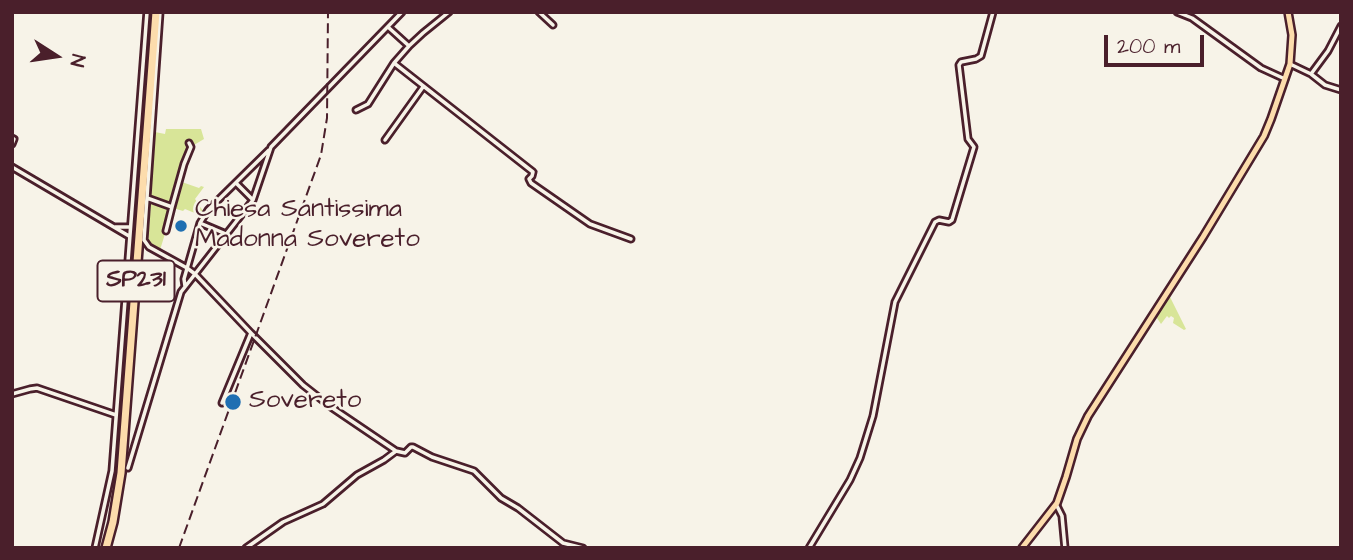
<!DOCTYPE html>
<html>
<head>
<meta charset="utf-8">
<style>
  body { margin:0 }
  #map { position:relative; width:1353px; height:560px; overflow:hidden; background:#f7f3e8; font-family:"Architects Daughter",sans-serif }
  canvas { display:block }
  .frame { position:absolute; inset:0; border:14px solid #4a1f2b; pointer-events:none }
  .north { position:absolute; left:21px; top:21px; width:70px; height:70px; -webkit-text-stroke:5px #f7f3e8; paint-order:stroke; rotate:102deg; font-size:19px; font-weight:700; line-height:28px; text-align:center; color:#4a1f2b }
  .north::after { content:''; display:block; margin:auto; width:24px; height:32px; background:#4a1f2b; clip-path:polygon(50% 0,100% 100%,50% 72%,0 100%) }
  .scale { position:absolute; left:1104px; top:35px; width:100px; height:32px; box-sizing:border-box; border:4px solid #4a1f2b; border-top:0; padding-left:9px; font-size:21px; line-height:24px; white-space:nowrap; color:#4a1f2b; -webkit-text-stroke:5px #f7f3e8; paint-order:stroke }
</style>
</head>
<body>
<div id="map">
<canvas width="1353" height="560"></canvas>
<div class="frame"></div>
<div class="north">N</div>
<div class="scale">200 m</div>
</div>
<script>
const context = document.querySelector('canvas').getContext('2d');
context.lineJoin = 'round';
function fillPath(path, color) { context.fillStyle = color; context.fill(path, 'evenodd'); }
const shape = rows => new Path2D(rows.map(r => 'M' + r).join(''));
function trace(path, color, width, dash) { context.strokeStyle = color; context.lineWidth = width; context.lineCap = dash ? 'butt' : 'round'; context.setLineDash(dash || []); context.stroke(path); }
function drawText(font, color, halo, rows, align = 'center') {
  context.font = font + ' "Architects Daughter",sans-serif'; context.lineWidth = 5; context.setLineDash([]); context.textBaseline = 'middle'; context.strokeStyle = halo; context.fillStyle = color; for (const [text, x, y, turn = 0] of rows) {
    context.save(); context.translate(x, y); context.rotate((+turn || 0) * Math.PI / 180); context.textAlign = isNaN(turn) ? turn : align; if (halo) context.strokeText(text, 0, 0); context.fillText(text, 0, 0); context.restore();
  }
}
fillPath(shape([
  [166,129,201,129,204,139,194,145,189,151,179,181,199,188,201,186,204,187,195,199,203,211,197,214,185,209,183,211,173,208,160,250,148,243,151,201,150,197,155,132,165,134],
  [1169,295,1186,329,1184,330,1173,323,1174,318,1171,316,1169,318,1167,316,1161,324,1155,315]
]), '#d8e598');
const minor = shape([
  [160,12,144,240,149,247,187,268,195,274,251,333,222,403],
  [539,12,553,25],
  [1177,12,1192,18,1261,68,1285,79],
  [388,27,409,46],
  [394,63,533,172,532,176,529,179,531,183,590,224,631,239],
  [1290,64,1311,74,1325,85,1341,90],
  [1311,74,1328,51,1341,26],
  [356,110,368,104,394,63,409,46,423,33,449,12],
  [12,138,14,139,12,144],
  [385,140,423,87],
  [12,167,129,236],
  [236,183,253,200],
  [147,198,172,207,166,231],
  [172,207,184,164,191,147,189,143],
  [200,223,226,234],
  [115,227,130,227],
  [185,286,184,279,200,223,208,210,269,150],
  [251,333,303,385,331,407,396,451,405,453,411,447,413,447,432,457,474,471,501,498,518,508,563,543,583,548],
  [12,394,30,389,37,388,116,415],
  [128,468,181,292,253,200,271,147,402,12],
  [1057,506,1062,516,1065,548],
  [95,548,112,471,147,12],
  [246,548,283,522,323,504,357,475,384,460,396,451],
  [809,548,850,480,860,458,873,416,895,302,935,222,939,220,949,222,952,220,974,147,968,139,959,65,961,62,976,59,981,56,993,12]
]);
const major = shape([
  [1022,548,1057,503,1066,477,1077,439,1088,416,1203,237,1264,136,1271,119,1290,64,1292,35,1288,12]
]);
const highway = shape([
  [106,548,113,522,121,473,156,12]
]);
trace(minor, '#4a1f2b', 9);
trace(major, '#4a1f2b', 10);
trace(highway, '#4a1f2b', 12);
trace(minor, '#f7f3e8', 3.5);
trace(major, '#fcdcac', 5);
trace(highway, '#fcdcac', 7);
trace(shape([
  [179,548,321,155,327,118,328,12]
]), '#4a1f2b', 2, [10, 5]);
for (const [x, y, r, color] of [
  [181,226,7,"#1f6fb2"],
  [233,402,9,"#1f6fb2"]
]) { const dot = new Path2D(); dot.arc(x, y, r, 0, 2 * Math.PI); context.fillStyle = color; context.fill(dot); trace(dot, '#f7f3e8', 2.5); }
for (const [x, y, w] of [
  [136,281,77]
]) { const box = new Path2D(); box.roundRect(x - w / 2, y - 20.5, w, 41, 5); context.fillStyle = '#f7f3e8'; context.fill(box); trace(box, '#4a1f2b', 2); }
drawText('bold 24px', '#4a1f2b', null, [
  ["SP231",136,281]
]);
drawText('26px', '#4a1f2b', '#f7f3e8', [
  ["Chiesa Santissima",195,211],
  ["Madonna Sovereto",195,241],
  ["Sovereto",249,402]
], 'left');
</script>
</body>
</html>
